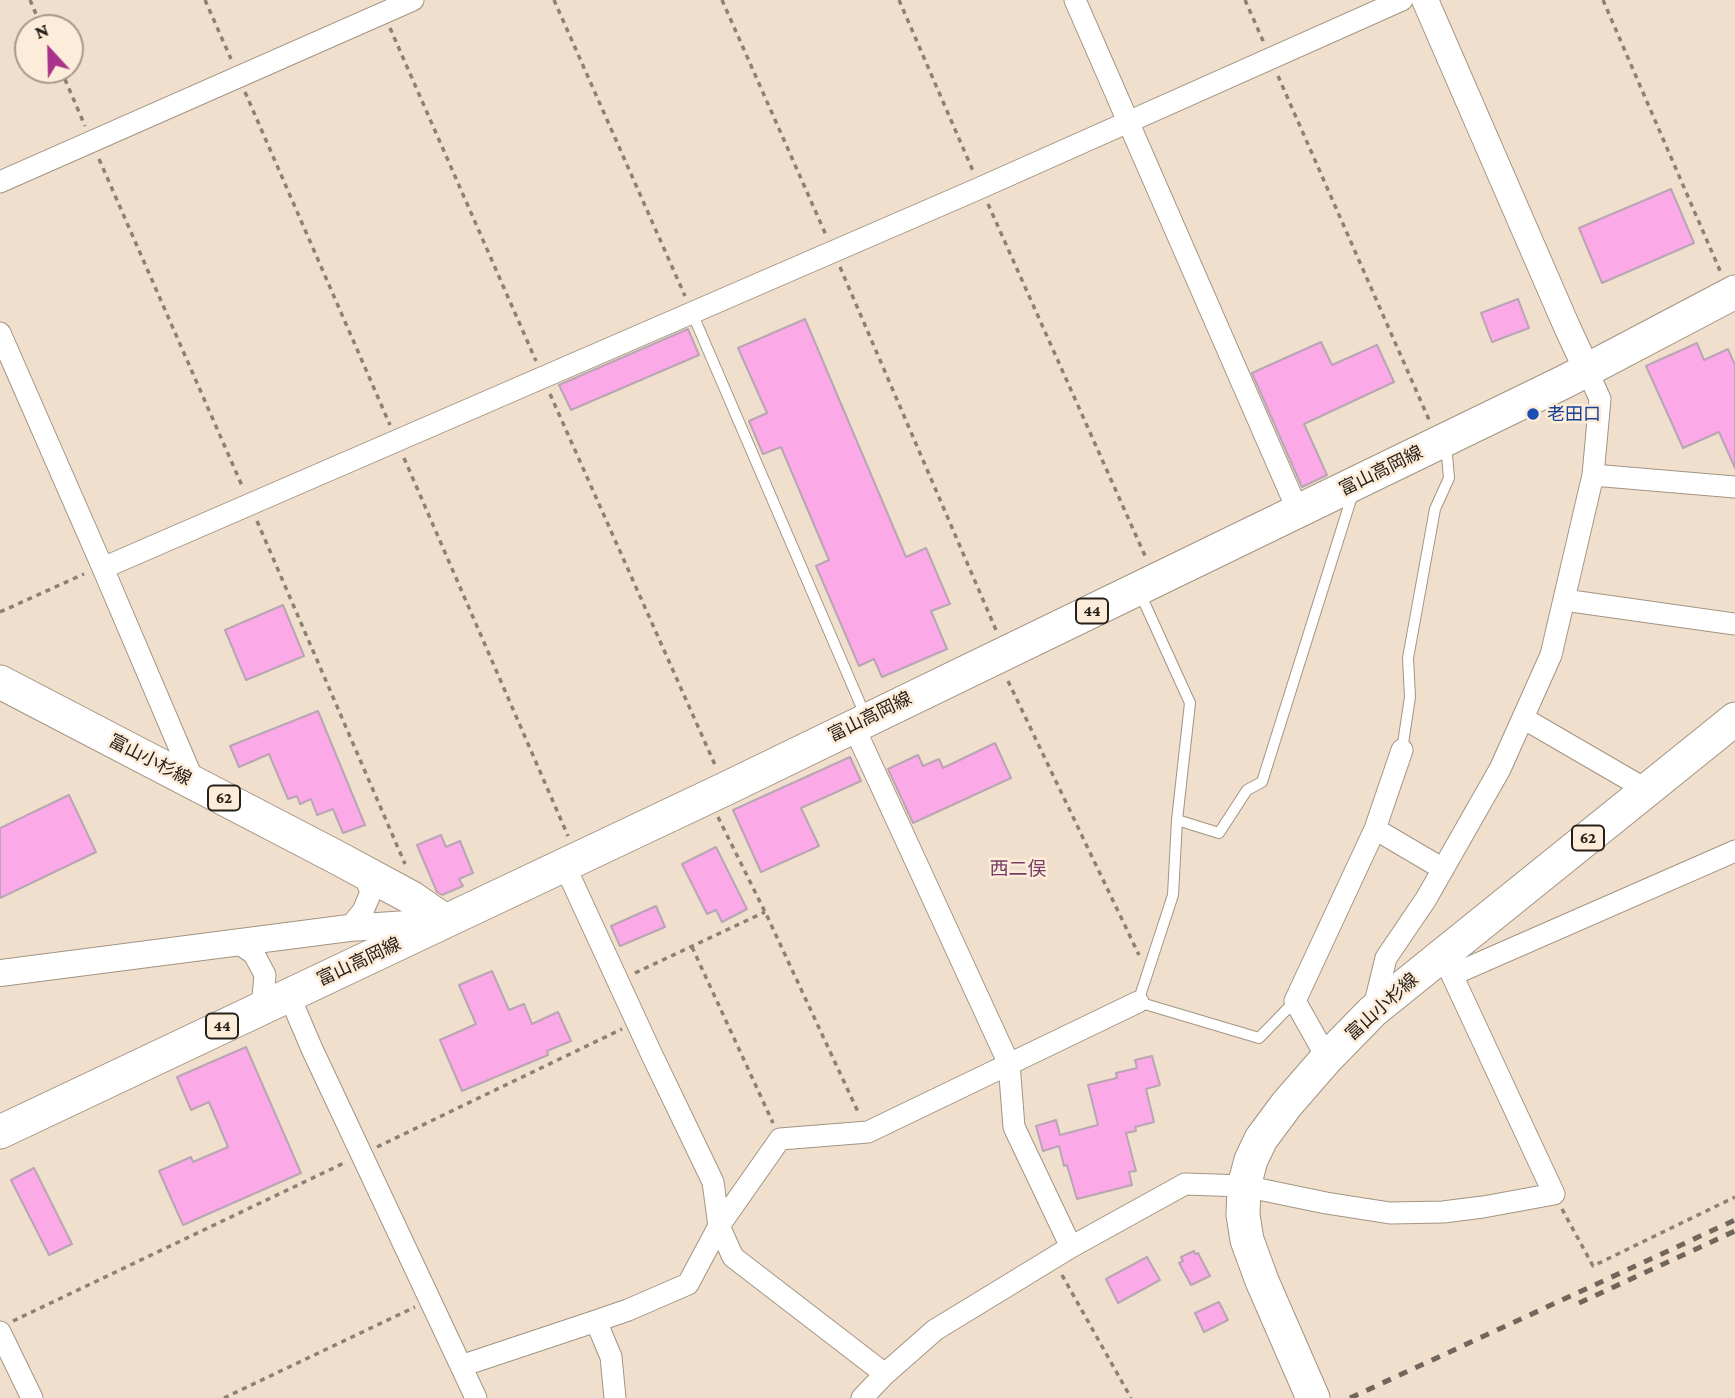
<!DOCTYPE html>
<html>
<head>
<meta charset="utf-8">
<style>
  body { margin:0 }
  #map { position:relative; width:1735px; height:1398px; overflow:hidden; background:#efdfcc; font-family:"Crimson Pro",serif }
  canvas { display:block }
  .north { position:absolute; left:14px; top:14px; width:70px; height:70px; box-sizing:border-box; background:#fcecd9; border:2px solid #a69a8c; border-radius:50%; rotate:338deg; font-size:19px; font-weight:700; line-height:28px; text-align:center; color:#262019 }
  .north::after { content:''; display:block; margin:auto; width:24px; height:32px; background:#a9338b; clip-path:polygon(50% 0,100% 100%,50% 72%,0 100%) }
</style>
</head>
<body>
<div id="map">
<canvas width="1735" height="1398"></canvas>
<div class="north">N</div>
</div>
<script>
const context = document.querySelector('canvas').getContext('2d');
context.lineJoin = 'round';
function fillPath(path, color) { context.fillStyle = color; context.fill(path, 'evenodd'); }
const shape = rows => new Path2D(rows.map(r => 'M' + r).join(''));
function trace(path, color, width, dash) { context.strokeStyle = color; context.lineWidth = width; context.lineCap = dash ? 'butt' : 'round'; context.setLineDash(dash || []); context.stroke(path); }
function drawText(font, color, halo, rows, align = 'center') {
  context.font = font + ' "Crimson Pro","Noto Sans JP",serif'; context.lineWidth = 5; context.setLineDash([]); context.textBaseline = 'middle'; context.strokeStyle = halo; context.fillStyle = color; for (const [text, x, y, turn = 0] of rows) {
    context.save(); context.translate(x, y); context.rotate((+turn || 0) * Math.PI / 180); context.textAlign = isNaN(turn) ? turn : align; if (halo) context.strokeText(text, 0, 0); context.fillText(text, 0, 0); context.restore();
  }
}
const building = shape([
  [1671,189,1694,243,1602,283,1579,228,1671,189],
  [1518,299,1529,328,1492,342,1481,313,1518,299],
  [805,319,906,557,926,548,950,604,931,611,947,649,882,677,874,659,859,666,816,566,829,560,781,447,763,454,749,421,767,413,738,348,805,319],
  [688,329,699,355,571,410,559,385,688,329],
  [1321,342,1332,365,1377,345,1394,382,1304,424,1327,475,1302,487,1252,373,1321,342],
  [1697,343,1704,360,1728,349,1735,365,1735,468,1719,432,1683,448,1646,366,1697,343],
  [283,605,304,656,246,680,225,630,283,605],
  [318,711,365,825,343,833,333,809,317,815,311,799,300,804,297,796,288,799,269,754,239,767,230,746,318,711],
  [995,743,1011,778,913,823,888,769,918,755,923,766,939,759,943,768,995,743],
  [850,757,861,781,801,808,819,846,761,872,733,810,850,757],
  [69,795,96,852,0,898,0,828,69,795],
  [441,835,446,847,460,841,473,873,459,879,463,886,442,895,437,892,417,845,441,835],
  [716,847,747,909,722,922,716,910,707,914,682,864,716,847],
  [656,906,665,927,620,946,611,926,656,906],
  [492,971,509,1010,524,1004,532,1024,558,1012,571,1041,547,1051,548,1055,462,1091,440,1040,476,1024,459,985,492,971],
  [246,1047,301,1173,183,1225,159,1171,191,1157,193,1162,228,1147,209,1102,191,1110,177,1077,246,1047],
  [1152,1056,1160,1085,1146,1089,1154,1122,1135,1127,1136,1131,1126,1133,1136,1171,1129,1172,1132,1185,1077,1199,1067,1165,1064,1166,1059,1146,1043,1151,1036,1126,1056,1120,1060,1135,1098,1125,1088,1085,1117,1078,1116,1073,1137,1068,1135,1060,1152,1056],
  [34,1168,72,1244,49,1255,11,1180,34,1168],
  [1194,1251,1195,1254,1198,1253,1210,1276,1191,1285,1179,1263,1183,1261,1181,1257,1194,1251],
  [1147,1257,1160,1280,1118,1303,1106,1279,1147,1257],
  [1219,1302,1228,1320,1204,1332,1195,1313,1219,1302]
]);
fillPath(building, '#fba9e7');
trace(building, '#b9a5b3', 2);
const service = shape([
  [696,322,865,715],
  [1139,591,1190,703,1177,820,1173,895,1138,1002,1259,1038,1295,1001],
  [1402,750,1410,697,1408,658,1435,509,1449,478,1446,444],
  [1177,820,1219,833,1247,790,1262,782,1353,493]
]);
const minor = shape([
  [1075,0,1298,511],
  [0,182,413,0],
  [0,333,102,566,194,782],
  [1593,475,1735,487],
  [103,568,980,188,1402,0],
  [1564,600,1735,624],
  [1523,718,1647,790],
  [853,725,1009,1064,1014,1127,1071,1247],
  [1375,829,1443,869],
  [564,864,651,1053,713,1182,719,1226,733,1257,885,1374],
  [349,928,363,911,371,892,363,872],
  [237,942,254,954,265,975,262,1008],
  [1452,975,1735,851],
  [289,995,312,1049,476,1398],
  [1373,1011,1386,958,1426,899,1500,769,1551,655,1593,475,1600,399,1587,370],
  [1327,1058,1295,1001,1375,829,1402,750],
  [596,1321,611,1357,615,1398],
  [0,1332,32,1398],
  [461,1366,596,1321,628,1310,688,1284,719,1226,780,1139,868,1132,1138,1002],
  [862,1398,885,1374,935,1330,1071,1247,1185,1184,1244,1186,1326,1203,1390,1213,1443,1212,1483,1207,1554,1194,1452,975,1441,956]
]);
const tertiary = shape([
  [1425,0,1567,327,1587,370],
  [0,973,349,928,436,922]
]);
const primary = shape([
  [0,682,336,857,412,898,445,921],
  [0,1132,725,789,1156,580,1566,381,1735,292],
  [1313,1398,1262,1281,1247,1240,1243,1215,1244,1186,1251,1160,1261,1139,1287,1104,1327,1058,1373,1011,1735,719]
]);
trace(service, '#a39483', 12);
trace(minor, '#a39483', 23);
trace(tertiary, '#a39483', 28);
trace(primary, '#a39483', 35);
trace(shape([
  [30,0,42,28],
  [205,0,231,59],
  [554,0,685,296],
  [722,0,826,235],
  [899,0,973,171],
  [1245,0,1264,43],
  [1603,0,1721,273],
  [390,28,536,361],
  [61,70,85,126],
  [1278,76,1430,422],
  [245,92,390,425],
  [99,159,243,488],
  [988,204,1146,558],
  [840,267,996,630],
  [550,394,716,767],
  [404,458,568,836],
  [257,521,405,864],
  [0,612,84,574],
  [1008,681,1139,955],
  [718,817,768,918,859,1114],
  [692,947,773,1123],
  [635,973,765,912],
  [377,1147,622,1029],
  [1562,1209,1593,1266,1735,1197],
  [1062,1275,1131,1398],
  [13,1321,344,1163],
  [224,1398,415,1307]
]), '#8c8174', 3.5, [5, 5]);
trace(service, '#fff', 10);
trace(minor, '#fff', 21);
trace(tertiary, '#fff', 26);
trace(primary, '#fff', 33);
trace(shape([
  [1579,1303,1735,1231],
  [1350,1398,1735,1220]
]), '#70665b', 5, [9, 9]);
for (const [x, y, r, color] of [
  [1533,414,7,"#1a4fb4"]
]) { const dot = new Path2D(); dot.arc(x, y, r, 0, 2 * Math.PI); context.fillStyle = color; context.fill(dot); trace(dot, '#fcecd9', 2.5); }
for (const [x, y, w] of [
  [1092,611,32],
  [224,798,32],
  [1588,838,32],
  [222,1026,32]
]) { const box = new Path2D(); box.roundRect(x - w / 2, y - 12.5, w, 25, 5); context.fillStyle = '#fcecd9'; context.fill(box); trace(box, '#262019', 2); }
drawText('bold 16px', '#262019', null, [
  ["44",1092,611],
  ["62",224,798],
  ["62",1588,838],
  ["44",222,1026]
]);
drawText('18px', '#164399', '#fcecd9', [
  ["老田口",1547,414]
], 'left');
drawText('18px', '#262019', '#fcecd9', [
  ["富山高岡線",1381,471,-26],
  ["富山高岡線",870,717,-26],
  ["富山小杉線",150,760,27],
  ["富山高岡線",359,962,-25],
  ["富山小杉線",1382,1007,-42]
]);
drawText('19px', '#783c66', '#fcecd9', [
  ["西二俣",1018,869]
]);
</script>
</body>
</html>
